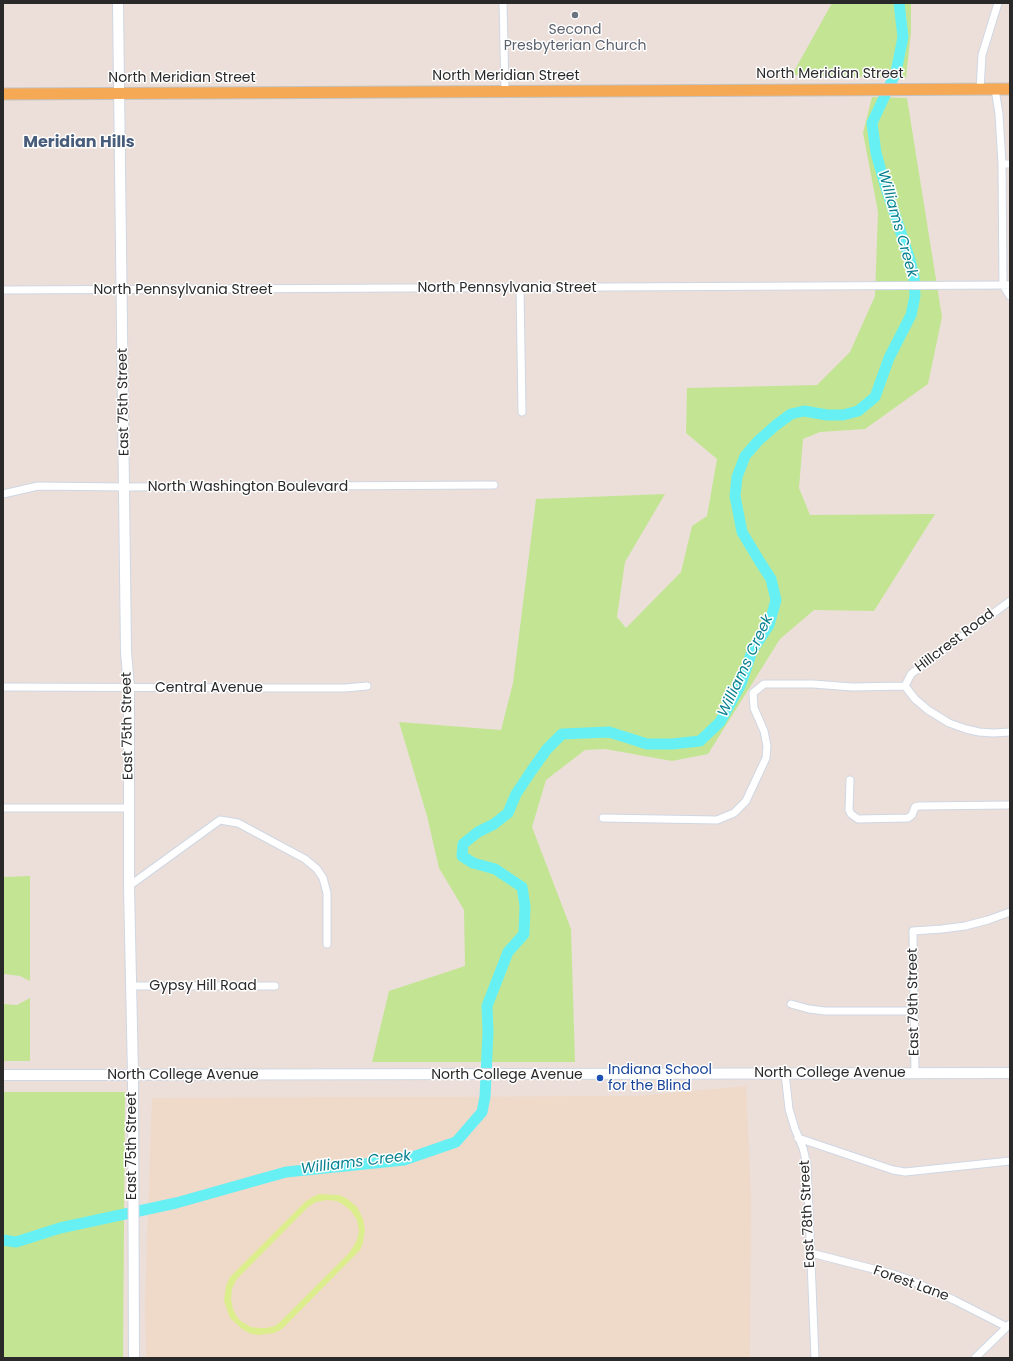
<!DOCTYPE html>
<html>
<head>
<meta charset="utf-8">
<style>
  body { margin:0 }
  #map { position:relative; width:1013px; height:1361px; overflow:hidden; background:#ecdfd9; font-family:Poppins,sans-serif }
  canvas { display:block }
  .frame { position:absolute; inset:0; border:4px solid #292929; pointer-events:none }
</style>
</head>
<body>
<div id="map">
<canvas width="1013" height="1361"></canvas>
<div class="frame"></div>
</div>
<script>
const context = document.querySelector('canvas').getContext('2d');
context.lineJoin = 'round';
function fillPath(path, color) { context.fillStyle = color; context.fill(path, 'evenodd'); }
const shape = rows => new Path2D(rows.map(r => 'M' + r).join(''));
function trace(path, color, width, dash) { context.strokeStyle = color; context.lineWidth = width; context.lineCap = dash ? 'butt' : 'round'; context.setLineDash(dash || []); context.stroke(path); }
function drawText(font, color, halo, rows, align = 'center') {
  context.font = font + ' Poppins,sans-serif'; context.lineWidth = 3; context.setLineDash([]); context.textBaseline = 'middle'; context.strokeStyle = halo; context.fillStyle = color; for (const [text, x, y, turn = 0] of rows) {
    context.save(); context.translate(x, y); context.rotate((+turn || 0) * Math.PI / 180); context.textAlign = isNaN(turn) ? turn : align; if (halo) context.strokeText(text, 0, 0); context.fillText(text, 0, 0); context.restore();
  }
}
fillPath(shape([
  [746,1086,751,1197,750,1358,146,1358,145,1303,152,1098,638,1096]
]), '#efd9c8');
fillPath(shape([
  [832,3,911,3,911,32,906,78,792,75],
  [872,97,907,98,942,317,928,384,865,429,820,432,803,439,799,488,810,515,935,514,874,611,814,610,780,639,708,754,672,761,605,749,585,750,546,780,532,827,571,929,575,1062,372,1062,389,991,465,966,464,910,439,868,427,816,399,722,501,730,513,683,536,499,665,494,625,562,617,617,626,628,681,572,692,526,707,516,717,459,686,433,687,388,817,385,850,352,875,296,878,212,863,133],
  [30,876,30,981,20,976,4,974,3,975,3,877],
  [30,998,30,1061,3,1061,3,1004,17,1005],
  [3,1092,125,1092,123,1358,3,1358]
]), '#c3e593');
fillPath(shape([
  [319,1194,339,1195,346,1198,357,1207,363,1219,365,1230,363,1243,360,1250,282,1329,274,1333,259,1335,251,1334,242,1329,230,1318,224,1301,226,1286,230,1277,305,1202,311,1198],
  [327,1200,337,1201,344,1205,351,1211,357,1220,359,1231,357,1240,353,1247,349,1253,282,1320,275,1326,266,1328,260,1328,251,1327,242,1322,237,1317,233,1309,231,1299,232,1289,236,1280,308,1207,316,1202]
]), '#dced8e');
trace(shape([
  [3,1240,16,1242,60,1228,176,1203,286,1172,404,1160,456,1142,482,1112,485,1097,488,1032,487,1006,508,952,524,934,525,906,522,887,495,869,473,863,462,856,463,844,478,832,494,824,508,813,516,794,532,770,547,749,562,734,609,732,647,744,672,744,700,741,720,722,741,684,752,651,769,625,776,600,771,579,760,562,742,532,735,496,737,477,745,456,758,441,776,425,791,414,804,411,827,415,843,415,858,411,875,397,889,358,911,315,915,296,914,277,910,260,885,185,876,153,872,123,896,72,903,37,899,3]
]), '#67f0f3', 11);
const street = shape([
  [503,3,505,91],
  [980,89,982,55,998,3],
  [995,89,999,114,1002,164,1003,285,1010,296],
  [1002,164,1010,164],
  [520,288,522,412],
  [3,290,1010,285],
  [3,494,38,486,125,487,494,485],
  [905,686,911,674,1010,601],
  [905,686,915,699,928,710,949,723,966,729,979,732,993,733,1010,732],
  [3,687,277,688,345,688,367,686],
  [850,780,849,810,851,814,858,819,908,818,912,815,915,807,919,806,1010,805],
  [3,808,129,808],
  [603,818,717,820,734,813,746,801,766,758,767,746,764,731,754,708,753,693,764,684,813,684,852,687,905,686],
  [129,886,220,820,238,823,305,859,317,869,323,878,327,893,327,944],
  [131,986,275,986],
  [791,1004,809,1009,825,1011,914,1011],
  [785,1073,789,1109,795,1129,803,1148,807,1165,815,1358],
  [915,1073,913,931,942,929,965,926,988,920,1010,912],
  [798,1138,893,1170,905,1172,1010,1161],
  [811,1253,893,1274,910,1280,954,1300,1007,1327],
  [975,1358,1010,1324]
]);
const secondary = shape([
  [118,3,126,652,129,687,129,886,133,1075,134,1358],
  [3,1075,1010,1073]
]);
const primary = shape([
  [3,94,1010,89]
]);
trace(street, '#cfd7e3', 9);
trace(secondary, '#cfd7e3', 12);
trace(primary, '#c3c3c3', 13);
trace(street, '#fff', 7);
trace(secondary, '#fff', 10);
trace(primary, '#f6a954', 11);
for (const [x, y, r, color] of [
  [575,15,4,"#6b7280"],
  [600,1078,4,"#1a4fb4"]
]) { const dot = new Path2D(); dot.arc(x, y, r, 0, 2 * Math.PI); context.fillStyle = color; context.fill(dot); trace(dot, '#fff', 1.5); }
drawText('14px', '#5b616d', '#fff', [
  ["Second",575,30],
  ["Presbyterian Church",575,46]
]);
drawText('14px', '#292929', '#fff', [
  ["North Meridian Street",830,74],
  ["North Meridian Street",506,76],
  ["North Meridian Street",182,78],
  ["North Pennsylvania Street",507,288],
  ["North Pennsylvania Street",183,290],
  ["East 75th Street",124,402,-91],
  ["North Washington Boulevard",248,487],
  ["Hillcrest Road",955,641,-37],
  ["Central Avenue",209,688],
  ["East 75th Street",128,726,-91],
  ["Gypsy Hill Road",203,986],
  ["East 79th Street",914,1002,-91],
  ["North College Avenue",830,1073],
  ["North College Avenue",183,1075],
  ["North College Avenue",507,1075],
  ["East 75th Street",132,1146,-90],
  ["East 78th Street",808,1214,-93],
  ["Forest Lane",911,1284,20]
]);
drawText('14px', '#164399', '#fff', [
  ["Indiana School",608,1070],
  ["for the Blind",608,1086]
], 'left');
drawText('italic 15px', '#098290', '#fff', [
  ["Williams Creek",897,224,74],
  ["Williams Creek",746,666,-65],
  ["Williams Creek",356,1163,-7]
]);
drawText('bold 16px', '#475d7b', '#fff', [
  ["Meridian Hills",79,143]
]);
</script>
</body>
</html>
